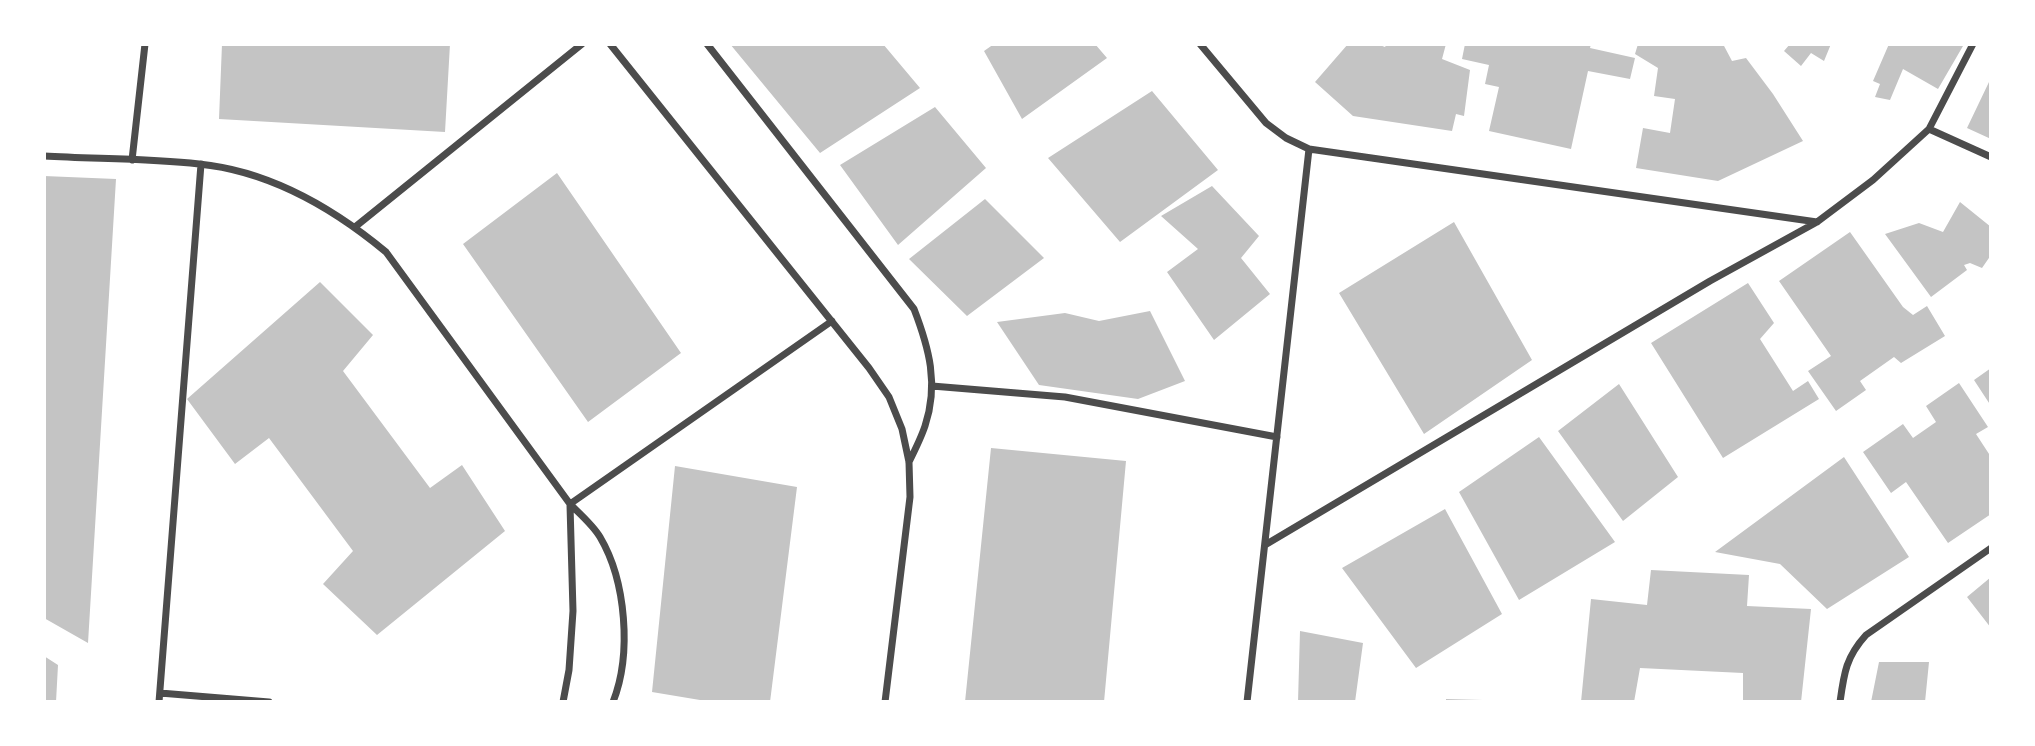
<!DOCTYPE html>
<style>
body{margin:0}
#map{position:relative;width:2035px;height:746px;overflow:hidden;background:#fff;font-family:"Source Serif 4",serif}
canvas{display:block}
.frame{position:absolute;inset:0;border:46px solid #fff;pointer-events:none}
</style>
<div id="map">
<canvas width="2035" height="746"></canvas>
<div class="frame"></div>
</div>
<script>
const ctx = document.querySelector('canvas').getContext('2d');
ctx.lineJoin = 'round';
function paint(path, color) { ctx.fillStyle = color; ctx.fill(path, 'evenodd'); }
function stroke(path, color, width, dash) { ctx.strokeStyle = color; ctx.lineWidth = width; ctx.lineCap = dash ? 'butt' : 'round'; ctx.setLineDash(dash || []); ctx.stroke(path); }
const building = new Path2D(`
 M222,44h228l-5,88 -226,-13z
 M730,44h153l37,44 -100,65z
 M994,44h101l12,14 -85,61 -38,-68z
 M1348,44h29l8,3 2,-3h59l-4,15 28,11 -6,46 -8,-2 -4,17 -99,-15 -38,-34z
 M1465,44h126l-1,4 45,10 -5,21 -42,-8 -17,78 -82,-18 10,-44 -14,-3 4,-19 -27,-6z
 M1638,44h85l9,17 14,-3 27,36 30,47 -85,40 -82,-13 7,-40 27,5 5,-34 -21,-3 4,-28 -23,-14z
 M1790,44h41l-7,17 -13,-8 -10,13 -17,-15z
 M1889,44h71l3,2 -25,43 -35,-20 -13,31 -15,-3 5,-13 -7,-3z
 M1989,82l2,1v56l-24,-11z
 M1152,91l66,79 -98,72 -72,-84z
 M935,107l51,61 -88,77 -58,-80z
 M557,173l124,180 -93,69 -125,-178z
 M44,176l72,3 -28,464 -44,-25z
 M1212,186l47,50 -18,22 29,36 -56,46 -47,-68 31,-23 -37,-33z
 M985,199l59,59 -77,58 -58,-57z
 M1960,202l31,25v28l-9,13 -12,-5 -6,2 3,5 -36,27 -46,-63 34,-11 24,9z
 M1454,222l78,138 -108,74 -85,-141z
 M1850,232l53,75 10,8 14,-9 18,30 -44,27 -7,-6 -34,24 6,9 -30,21 -28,-40 23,-15 -52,-75z
 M320,282l53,53 -30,36 87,117 32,-23 43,66 -128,104 -54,-51 30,-33 -84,-113 -34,26 -48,-65z
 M1748,283l26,40 -14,16 33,52 15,-10 11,18 -96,59 -72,-115z
 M1150,311l35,70 -47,18 -99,-14 -42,-63 68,-9 34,8z
 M1991,368v38l-17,-26z
 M1959,383l29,44 -12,7 15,23v57l-43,29 -42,-61 -15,11 -28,-41 40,-28 10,14 23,-16 -10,-16z
 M1619,384l59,93 -55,44 -65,-90z
 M1539,437l76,105 -96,58 -60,-108z
 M991,448l135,13 -22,241h-139z
 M1844,457l65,100 -82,52 -47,-45 -65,-12z
 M675,466l122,21 -27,215h-58l-60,-10z
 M1445,509l57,105 -86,54 -74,-100z
 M1651,570l98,5 -2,31 64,3 -10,93h-58v-29l-103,-5 -6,34h-53l10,-103 56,6z
 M1991,577v51l-24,-31z
 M1300,631l63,12 -8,59h-57z
 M44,656l14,9 -2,37h-12z
 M1879,662h50l-4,40h-54z
 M1446,699l37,1v2h-37z`);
const minor = new Path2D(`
 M610,44l259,324 20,29 13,32 7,33 1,35 -25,205
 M707,44l207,265c15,39 25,75 11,117 -4,12 -10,24 -16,36
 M1200,44l66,79 20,15 23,11 508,73
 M1929,129l62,28
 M44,156c51,3 104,2 155,8 70,7 134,44 187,88l184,252c10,10 23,21 30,33 26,44 32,117 13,165
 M132,160l13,-116
 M355,227l227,-183
 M932,386l133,11 212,40
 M570,504l262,-183
 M1265,545l445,-264 107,-59 56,-42 56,-51 44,-85
 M160,693l109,9
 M159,702l42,-538
 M563,702l6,-32 4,-59 -3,-106
 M1247,702l62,-553
 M1840,702c4,-29 6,-45 26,-67l125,-87`);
paint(building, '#c4c4c4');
stroke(minor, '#4c4c4c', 7);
</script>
